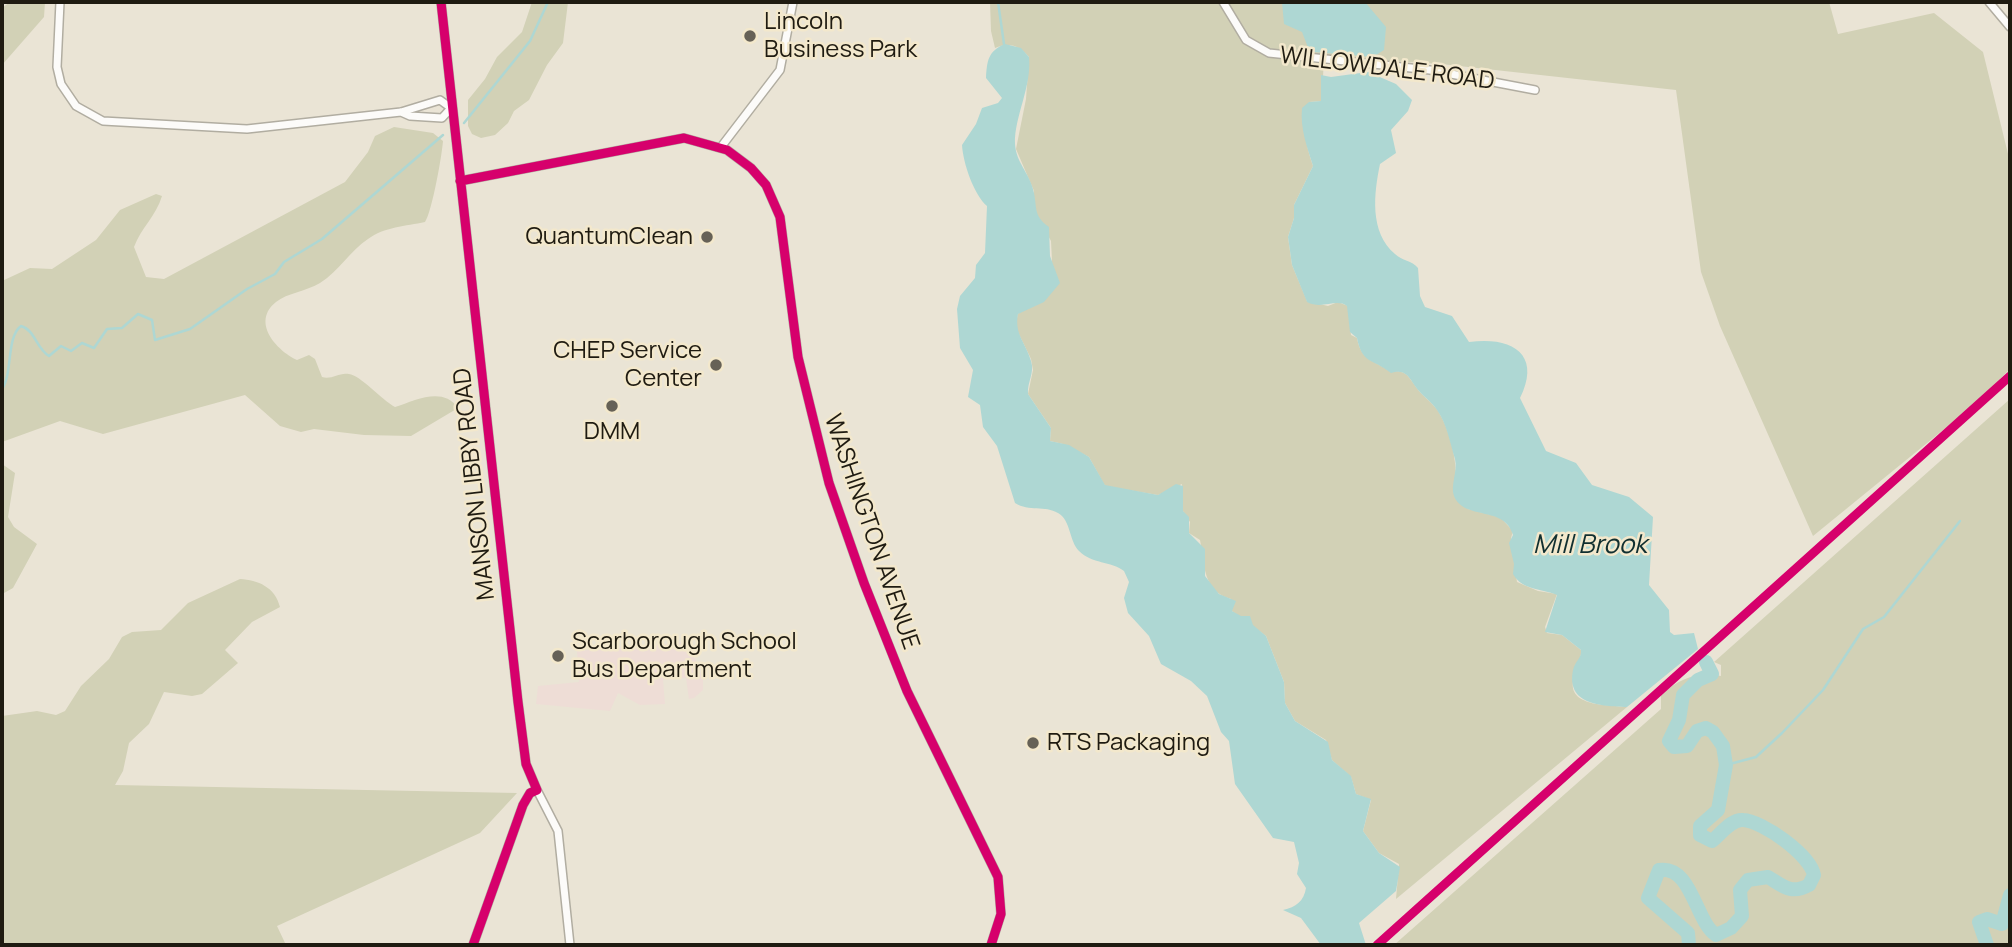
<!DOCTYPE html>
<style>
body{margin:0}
#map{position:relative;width:2012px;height:947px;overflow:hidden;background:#eae4d5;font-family:Manrope,sans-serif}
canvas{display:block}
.frame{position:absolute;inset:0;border:4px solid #1f1b11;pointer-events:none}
</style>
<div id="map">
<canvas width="2012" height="947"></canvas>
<div class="frame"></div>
</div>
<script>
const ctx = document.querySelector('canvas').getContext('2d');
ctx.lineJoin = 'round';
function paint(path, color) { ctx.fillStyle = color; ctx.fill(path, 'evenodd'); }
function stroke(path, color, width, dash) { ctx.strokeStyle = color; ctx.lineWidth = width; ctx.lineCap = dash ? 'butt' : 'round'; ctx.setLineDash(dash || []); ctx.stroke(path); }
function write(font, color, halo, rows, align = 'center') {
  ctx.font = font + ' Manrope,sans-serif'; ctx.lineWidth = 5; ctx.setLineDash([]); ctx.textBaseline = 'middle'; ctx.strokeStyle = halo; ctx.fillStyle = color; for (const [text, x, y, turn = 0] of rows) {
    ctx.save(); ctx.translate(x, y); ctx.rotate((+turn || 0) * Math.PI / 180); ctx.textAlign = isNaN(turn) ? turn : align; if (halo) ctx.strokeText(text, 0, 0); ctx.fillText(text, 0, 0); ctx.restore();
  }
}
const industrial = new Path2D(`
 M689,642l14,38v10l-9,8 -5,1 -3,-21 -23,2 2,24 -25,1 -22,-12 -8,18 -74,-7 2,-18 41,-4 -2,-31z`);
const green = new Path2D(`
 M10,2h35l-1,15 -42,48v-57z
 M532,2h36l-5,41 -16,22 -18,35 -15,11 -6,12 -13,12 -14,3 -9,-4 -4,-8v-26l17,-21 12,-22 25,-25z
 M990,2h839l9,32 96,-21 49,39 27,110v207l-40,39 -157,128 -93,-210 -19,-54 -25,-182 -235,-26 -117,-7 -2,40 -1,4 -12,1c-5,30 -5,36 4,64l-19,39v13l-6,19 4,28 15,36 21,5 10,-4 10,4 3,29 6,3c4,23 17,22 34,34 14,-3 17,4 25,15 6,9 16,15 22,24 12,18 23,60 15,80l15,18 32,8 13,14 -2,7 6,44 21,9 19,3 -12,33 2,6 15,2 19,15c1,11 -7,20 -8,32 -4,25 38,23 54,25l-231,192 3,-35 -20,-11 -16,-22 8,-31 -15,-6 -5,-17 -19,-17 -6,-20 -31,-19 -10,-18 -1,-21 -18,-46 -34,-25 -1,-12c-29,-8 -26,-35 -31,-59l-11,-7 1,-11 -7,-11 -1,-27 -24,11 -53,-9 -16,-29 -26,-13 -13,-3 1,-13 -23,-34 5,-24 -2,-11 -16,-33 3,-12 34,-53 -1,-20 -17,-31v-19l-18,-42 10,-50 3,-42c-10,-12 -20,-15 -34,-9l-4,-17z
 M394,127l39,6 10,8c-1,14 -11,71 -18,81 -19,4 -41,5 -57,17 -18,12 -29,32 -48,44 -13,8 -33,10 -44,19 -25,20 0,48 21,58l12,-5 6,4 7,18c10,3 17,-5 27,-3 11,1 33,26 46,33 21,-7 48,-21 63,1l-47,28 -47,-1 -50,-6 -13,3 -21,-6 -35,-31 -142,39 -43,-13 -58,21v-161l28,-13 22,1 44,-29 24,-30 36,-16 6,2c-6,20 -21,32 -28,51l12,30 18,2 181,-97 23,-30 7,-16z
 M2010,399v546h-616l267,-236v-14c19,-17 36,-23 60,-19v-11l-7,-3z
 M2,464l13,9 -7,44 6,10 23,17 -24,44 -9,5z
 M240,579c18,1 35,8 40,28l-28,15 -27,28 13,13 -36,31 -10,2 -28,-4 -15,32 -20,19 -6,28 -8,14 402,8 -37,40 -203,93 9,19h-284v-229l35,-5 19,4 9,-4 16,-25 28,-27 13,-22 10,-5 29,-2 27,-27z`);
const water = new Path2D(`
 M1282,2h83l21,25 -2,23 -11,7 -59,-5 -5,-2 -7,-18 -18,-8z
 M1005,44l16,4 8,9c3,30 -15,60 -14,87 1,18 14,29 18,45 5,18 -1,26 16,38l1,29 10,27 -16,19 -26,12c-4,20 8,29 13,47 4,12 -4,21 -3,33l23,34 -1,13 19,4 20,12 16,28 53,10 18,-11 7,2v25l6,6v16l16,16v27l14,18 17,7 -4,10 9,5h9l3,9 13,11 18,46 1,21 10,18 33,21 4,18 19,16 5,18 15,5 -8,32 16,22 21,14 -4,24 -37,32 7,22h-45l-20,-27 -18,-8c13,-3 21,-9 23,-22l-9,-14 2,-11 -5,-21 -21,-4 -38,-54 -6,-43 -8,-9 -14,-36 -16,-15 -30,-17 -12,-28 -21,-23 -4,-15 5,-16 -5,-11c-13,-10 -32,-7 -45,-20 -10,-10 -8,-31 -21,-38 -13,-8 -29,-1 -43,-10l-18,-57 -14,-19 -3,-22 -12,-8 5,-27 -13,-22 -3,-39 3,-13 15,-18 1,-13 9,-12 2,-47c-13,-11 -24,-43 -25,-61l14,-21 6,-16 16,-5 4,-5 -16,-20c1,-17 2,-27 19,-34z
 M1368,72l28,12 16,16 -4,11 -17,19 5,23 -16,11c-6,29 -11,68 15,90 7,7 17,6 23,14l2,28 5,11 27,9 17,26c43,-6 73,12 51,56l26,53 30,12 16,22 37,12 24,20 -4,68 20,25 1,22 4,3 20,-2 4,16 -71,58c-26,-1 -61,-2 -54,-37 2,-9 9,-12 8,-20l-19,-15 -17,-3 12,-37c-16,-7 -34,-4 -44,-21l1,-10 -5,-21 4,-8c-8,-30 -49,-14 -59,-39 -4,-10 4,-25 1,-37 -5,-16 -8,-35 -18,-49 -6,-9 -16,-15 -22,-24 -7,-11 -11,-17 -24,-13 -19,-15 -29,-9 -34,-35l-7,-6 -3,-26c-11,-8 -25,4 -40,-4l-15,-37 -4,-28 6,-19v-13l19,-39c-6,-20 -13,-37 -11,-58l7,-6 12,-1v-26l10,2z`);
const stream = new Path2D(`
 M998,2l6,42
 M464,123l66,-82 18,-39
 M2,389c11,-16 4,-52 19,-63 14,4 15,22 28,30l12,-10 10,5 11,-8 12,5 13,-19 15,-1 16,-14 14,6 3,20 35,-11 57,-40 28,-15 9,-12 38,-23 121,-104
 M1726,765l30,-8 26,-24 41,-43 40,-61 21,-12 76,-96`);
const river = new Path2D(`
 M1689,945l-1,-12 -40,-35 11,-28c33,-5 36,51 57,65l15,-7 11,-12 -2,-26 8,-10 20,-3c15,9 23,18 41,8l5,-10c-4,-20 -51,-54 -71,-55 -12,-1 -22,14 -31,21l-12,-6v-9l18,-16 8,-45 -3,-19 -10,-14 -7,-4 -9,3 -10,15 -13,1 -5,-6 10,-21 4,-25 15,-15 14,-6 -6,-12
 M1987,945l-8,-23 8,-3 15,5 8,-29`);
const street = new Path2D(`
 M60,2l-3,65 4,17 15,22 27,15 144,8 154,-17 39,-12 11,8 -9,10 -32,-2 -9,-4
 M441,2l77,700 8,62 11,26 -7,3 -7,12 -50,140
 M1223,2l23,38 23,13 161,17 105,20
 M1989,2l21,25
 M721,147l59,-77 13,-68
 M460,181l224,-43 43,12 24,18 15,17 14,32 18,140 31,126 35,100 43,108 91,186 3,37 -10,31
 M537,790l21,41 12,114`);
const cycleway = new Path2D(`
 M441,2l77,700 8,62 11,26 -7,3 -7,12 -50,140
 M460,181l224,-43 43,12 24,18 15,17 14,32 18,140 31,126 35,100 43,108 91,186 3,37 -10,31
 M1377,945l633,-569`);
const markers = [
 [750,36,7,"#666156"],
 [707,237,7,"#666156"],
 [716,365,7,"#666156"],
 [612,406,7,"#666156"],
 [558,656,7,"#666156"],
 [1033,743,7,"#666156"]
];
const poiNames = [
 ["Lincoln",764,22],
 ["Business Park",764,50],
 ["QuantumClean",693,237,"right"],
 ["CHEP Service",702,351,"right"],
 ["Center",702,379,"right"],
 ["DMM",612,432,"center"],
 ["Scarborough School",572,642],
 ["Bus Department",572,670],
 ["RTS Packaging",1047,743]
];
const streetNames = [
 ["WILLOWDALE ROAD",1387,69,7],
 ["MANSON LIBBY ROAD",475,484,-96],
 ["WASHINGTON AVENUE",871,532,71]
];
const waterNames = [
 ["Mill Brook",1590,546]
];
paint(industrial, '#eeddd6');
paint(green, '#d2d1b6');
paint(water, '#aed7d3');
stroke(stream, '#aed7d3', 2.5);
stroke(river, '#aed7d3', 14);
stroke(street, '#b1ada1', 10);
stroke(street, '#fcfbf9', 7);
stroke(cycleway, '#d6006c', 9);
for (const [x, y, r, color] of markers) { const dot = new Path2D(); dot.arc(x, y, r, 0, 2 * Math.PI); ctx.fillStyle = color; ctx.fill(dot); stroke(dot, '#f3e8cc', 2.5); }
write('24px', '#1f1b11', '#f3e8cc', poiNames, 'left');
write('24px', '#1f1b11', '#f3e8cc', streetNames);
write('italic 26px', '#102f30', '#f3e8cc', waterNames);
</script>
